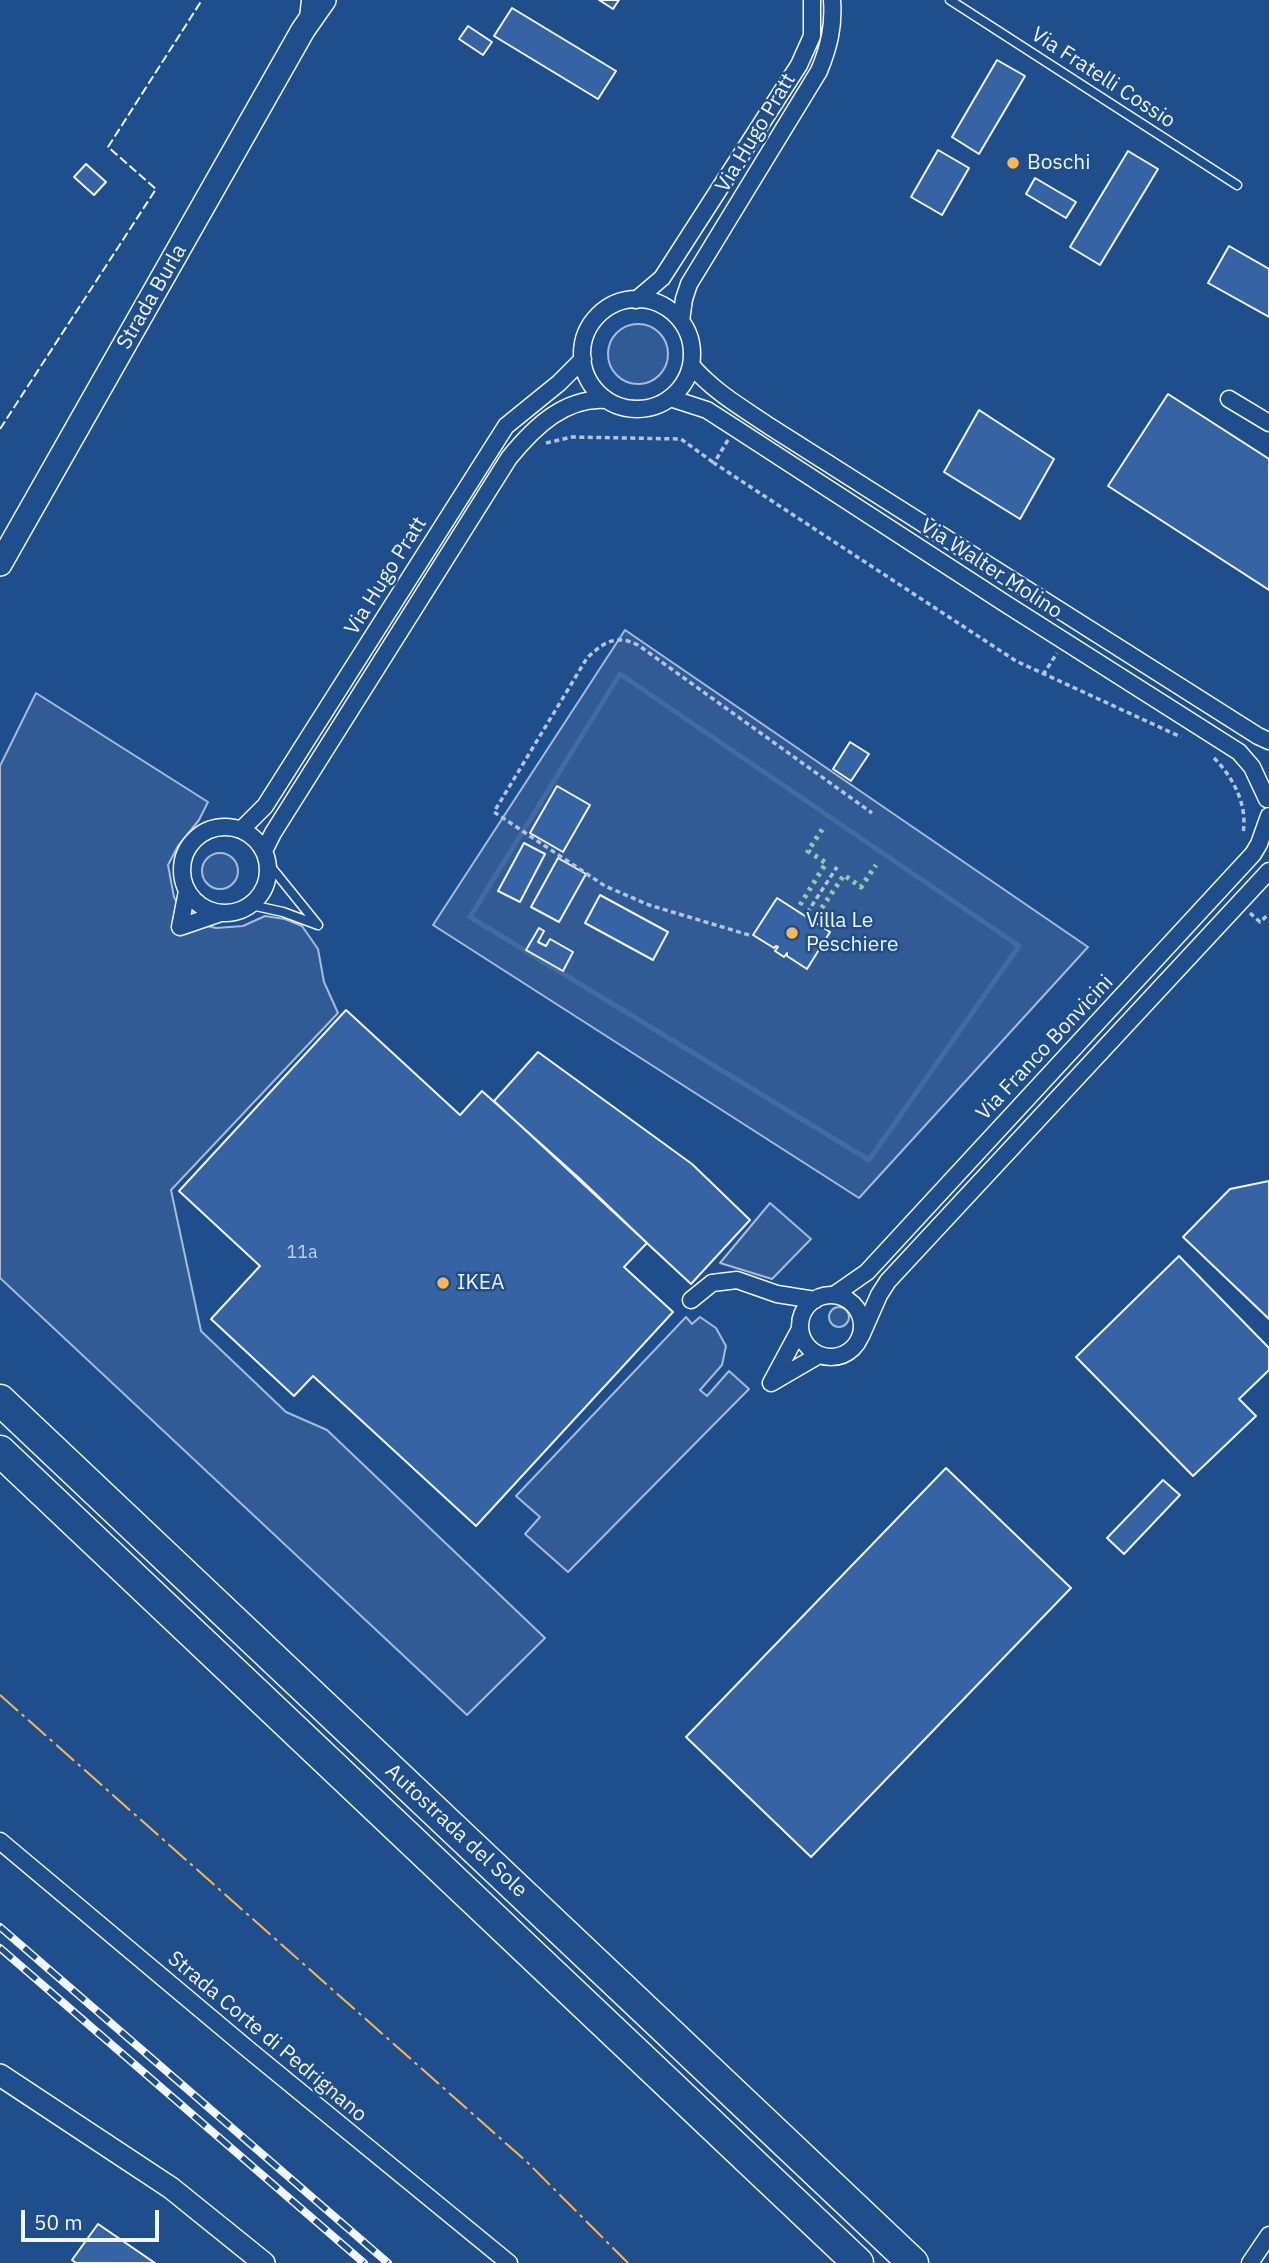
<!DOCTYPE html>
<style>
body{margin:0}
#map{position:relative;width:1269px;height:2263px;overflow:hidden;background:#1f4e8c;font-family:"IBM Plex Sans",sans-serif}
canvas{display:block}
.scale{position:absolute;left:21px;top:2210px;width:138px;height:32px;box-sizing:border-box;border:4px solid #f2f6ff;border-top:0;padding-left:9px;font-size:21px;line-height:24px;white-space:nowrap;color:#f2f6ff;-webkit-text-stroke:5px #1f4e8c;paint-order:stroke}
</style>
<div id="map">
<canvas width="1269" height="2263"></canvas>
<div class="scale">50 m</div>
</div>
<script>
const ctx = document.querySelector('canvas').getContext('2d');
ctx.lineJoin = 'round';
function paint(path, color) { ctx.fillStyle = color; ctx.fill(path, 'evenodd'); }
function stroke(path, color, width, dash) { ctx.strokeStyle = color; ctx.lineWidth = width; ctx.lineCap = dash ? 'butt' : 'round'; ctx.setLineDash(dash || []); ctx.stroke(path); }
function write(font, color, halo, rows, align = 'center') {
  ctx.font = font + ' "IBM Plex Sans",sans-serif'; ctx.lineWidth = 5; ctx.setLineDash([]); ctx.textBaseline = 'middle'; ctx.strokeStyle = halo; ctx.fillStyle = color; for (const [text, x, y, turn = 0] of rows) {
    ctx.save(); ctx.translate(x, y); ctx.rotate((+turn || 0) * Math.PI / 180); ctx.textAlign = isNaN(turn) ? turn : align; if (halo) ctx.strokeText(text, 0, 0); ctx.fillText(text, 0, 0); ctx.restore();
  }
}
const built = new Path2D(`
 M608 354a30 30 0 1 1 60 0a30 30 0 1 1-60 0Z
 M625,630l463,317 -229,251 -426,-273z
 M36,693l172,109 -9,18 -21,26 -10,19 6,32 9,16 12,10 21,5 27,-2 22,-10 20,3 17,7 16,23 6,33 14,31 -167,177 30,141 85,81 41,18 218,208 -78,77 -467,-437v-512z
 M202 871a18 18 0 1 1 36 0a18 18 0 1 1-36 0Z
 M770,1203l41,36 -39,40 -52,-16z
 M829 1317a10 10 0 1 1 20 0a10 10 0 1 1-20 0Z
 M686,1317l6,7 8,-7 16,11 10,18 -4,19 -22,25 7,6 22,-25 20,18 -181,183 -43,-38 15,-17 -24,-21z`);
const stream = new Path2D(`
 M620,674l399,272 -150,214 -399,-243z`);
const building = new Path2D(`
 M599,0h20l-6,9z
 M512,8l104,63 -18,28 -104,-63z
 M468,26l24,16 -9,13 -24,-16z
 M997,60l28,16 -46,78 -27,-17z
 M938,150l31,18 -27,47 -31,-18z
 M1128,151l30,18 -58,96 -30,-18z
 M86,164l20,18 -12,13 -20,-18z
 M1035,178l41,24 -10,16 -40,-24z
 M1229,246l40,23v48l-61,-34z
 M1168,394l101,65v131l-161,-104z
 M979,410l75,49 -34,60 -76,-47z
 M850,742l19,12 -18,27 -18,-12z
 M557,786l33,19 -27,47 -33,-19z
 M524,843l21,11 -25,48 -22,-11z
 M558,858l28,16 -27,48 -28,-15z
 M600,895l68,37 -15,28 -68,-37z
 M777,898l53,34 -23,37 -20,-13v-3l-3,4 -9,-6 3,-4 -2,-1 -2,2 -21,-13z
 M539,928l5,3 -6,11 8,4 4,-7 23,13 -10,19 -37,-21z
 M346,1010l114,105 22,-24 97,87 68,65 -23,24 49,45 -197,214 -163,-150 -19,20 -83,-77 49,-53 -81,-75z
 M538,1052l154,112 58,56 -59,64 -197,-183z
 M1269,1181v138l-86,-82 47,-48z
 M1179,1256l90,92v22l-30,29 17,17 -63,60 -117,-119z
 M946,1468l125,120 -260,269 -125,-120z
 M1163,1480l17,15 -56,59 -17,-16z
 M98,2224l57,39h-79l-4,-3z`);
const path = new Path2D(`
 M728,440l-14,23 302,198 165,76
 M546,443l26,-6 109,2 33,24
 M1043,675l14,-22
 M1214,758c19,19 34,47 29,75
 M807,913l30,-46
 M1250,913l10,9 9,-8
 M749,935l-100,-30 -44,-19 -111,-74 93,-154c17,-16 29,-24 51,-13l234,168`);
const service = new Path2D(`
 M950,0l287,185
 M304,18l2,-18
 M251,905l32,7 35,13 -51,-63`);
const minor = new Path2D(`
 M582 354a55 55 0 1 1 110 0a55 55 0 1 1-110 0Z
 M636,300l26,-22 137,-213 13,-29v-36
 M681,321l3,-22 5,-15 130,-213c10,-24 15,-45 13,-71
 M691,365c22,26 50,42 78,61l489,310 11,5
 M670,398l37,12 28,18 271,176 233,148 13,15 15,32
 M1229,399l40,24
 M182 870a43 43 0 1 1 86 0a43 43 0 1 1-86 0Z
 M241,830l24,-24 241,-380 53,-43 24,-24
 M264,851l9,-18 236,-375c25,-31 57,-62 98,-58
 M187,891l-7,36 41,-14
 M834,1295l33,-23 386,-418 6,-10 10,-28
 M800 1326a31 31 0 1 1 62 0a31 31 0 1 1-62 0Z
 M691,1300l21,-17 25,-3 40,14 38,6
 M800,1329l-29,54 48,-28
 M861,1336l18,-41 9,-14 381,-410
 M0,1841l249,209 260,213
 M1250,2263l19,-28`);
const tertiary = new Path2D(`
 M0,2075l171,113 93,75`);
const secondary = new Path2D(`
 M0,564l303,-534 21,-30`);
const motorway = new Path2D(`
 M0,1400l913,863
 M0,1451l858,812`);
const rail = new Path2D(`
 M0,1927l388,336
 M0,1948l364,315`);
const hedge = new Path2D(`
 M800,905l26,-42 -18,-12 17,-26
 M817,915l27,-40 17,12 15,-22`);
const fence = new Path2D(`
 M0,429l156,-240 -48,-42 94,-147`);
const power = new Path2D(`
 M0,1695l527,467 101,101`);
const markers = [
 [1013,163,7,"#ffb74d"],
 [792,933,7,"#ffb74d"],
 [443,1283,7,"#ffb74d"]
];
const numberNames = [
 ["11a",302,1253]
];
const streetNames = [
 ["Via Fratelli Cossio",1103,78,33],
 ["Via Hugo Pratt",756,133,-59],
 ["Strada Burla",152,297,-60],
 ["Via Walter Molino",991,569,33],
 ["Via Hugo Pratt",386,576,-58],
 ["Via Franco Bonvicini",1045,1048,-47],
 ["Autostrada del Sole",456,1831,43],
 ["Strada Corte di Pedrignano",267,2037,40]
];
const poiNames = [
 ["Boschi",1027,163],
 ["Villa Le",806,921],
 ["Peschiere",806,945],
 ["IKEA",457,1283]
];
paint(built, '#305b95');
stroke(built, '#a8bbd7', 2);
stroke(stream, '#446ba0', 5);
paint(building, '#3563a3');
stroke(building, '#f2f6ff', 2);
stroke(service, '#f2f6ff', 11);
stroke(minor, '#f2f6ff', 19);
stroke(tertiary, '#f2f6ff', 24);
stroke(secondary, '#f2f6ff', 26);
stroke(motorway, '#f2f6ff', 33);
stroke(path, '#b3c4dc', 3.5, [5, 3.5]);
stroke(service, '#1f4e8c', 8);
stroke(minor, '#1f4e8c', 16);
stroke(tertiary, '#1f4e8c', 21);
stroke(secondary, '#1f4e8c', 23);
stroke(motorway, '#1f4e8c', 30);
stroke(rail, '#f2f6ff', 8);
stroke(rail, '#1f4e8c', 5, [16]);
stroke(hedge, '#97c8a6', 5, [3.5, 5]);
stroke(fence, '#f2f6ff', 2, [9, 3.5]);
stroke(power, '#ffb74d', 2, [24, 5, 3.5, 5]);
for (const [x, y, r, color] of markers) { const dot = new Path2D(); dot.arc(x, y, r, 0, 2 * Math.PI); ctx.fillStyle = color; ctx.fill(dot); stroke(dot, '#1f4e8c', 2.5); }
write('18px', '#c3d1e8', null, numberNames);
write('21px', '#f2f6ff', '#1f4e8c', streetNames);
write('21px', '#f2f6ff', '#1f4e8c', poiNames, 'left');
</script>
